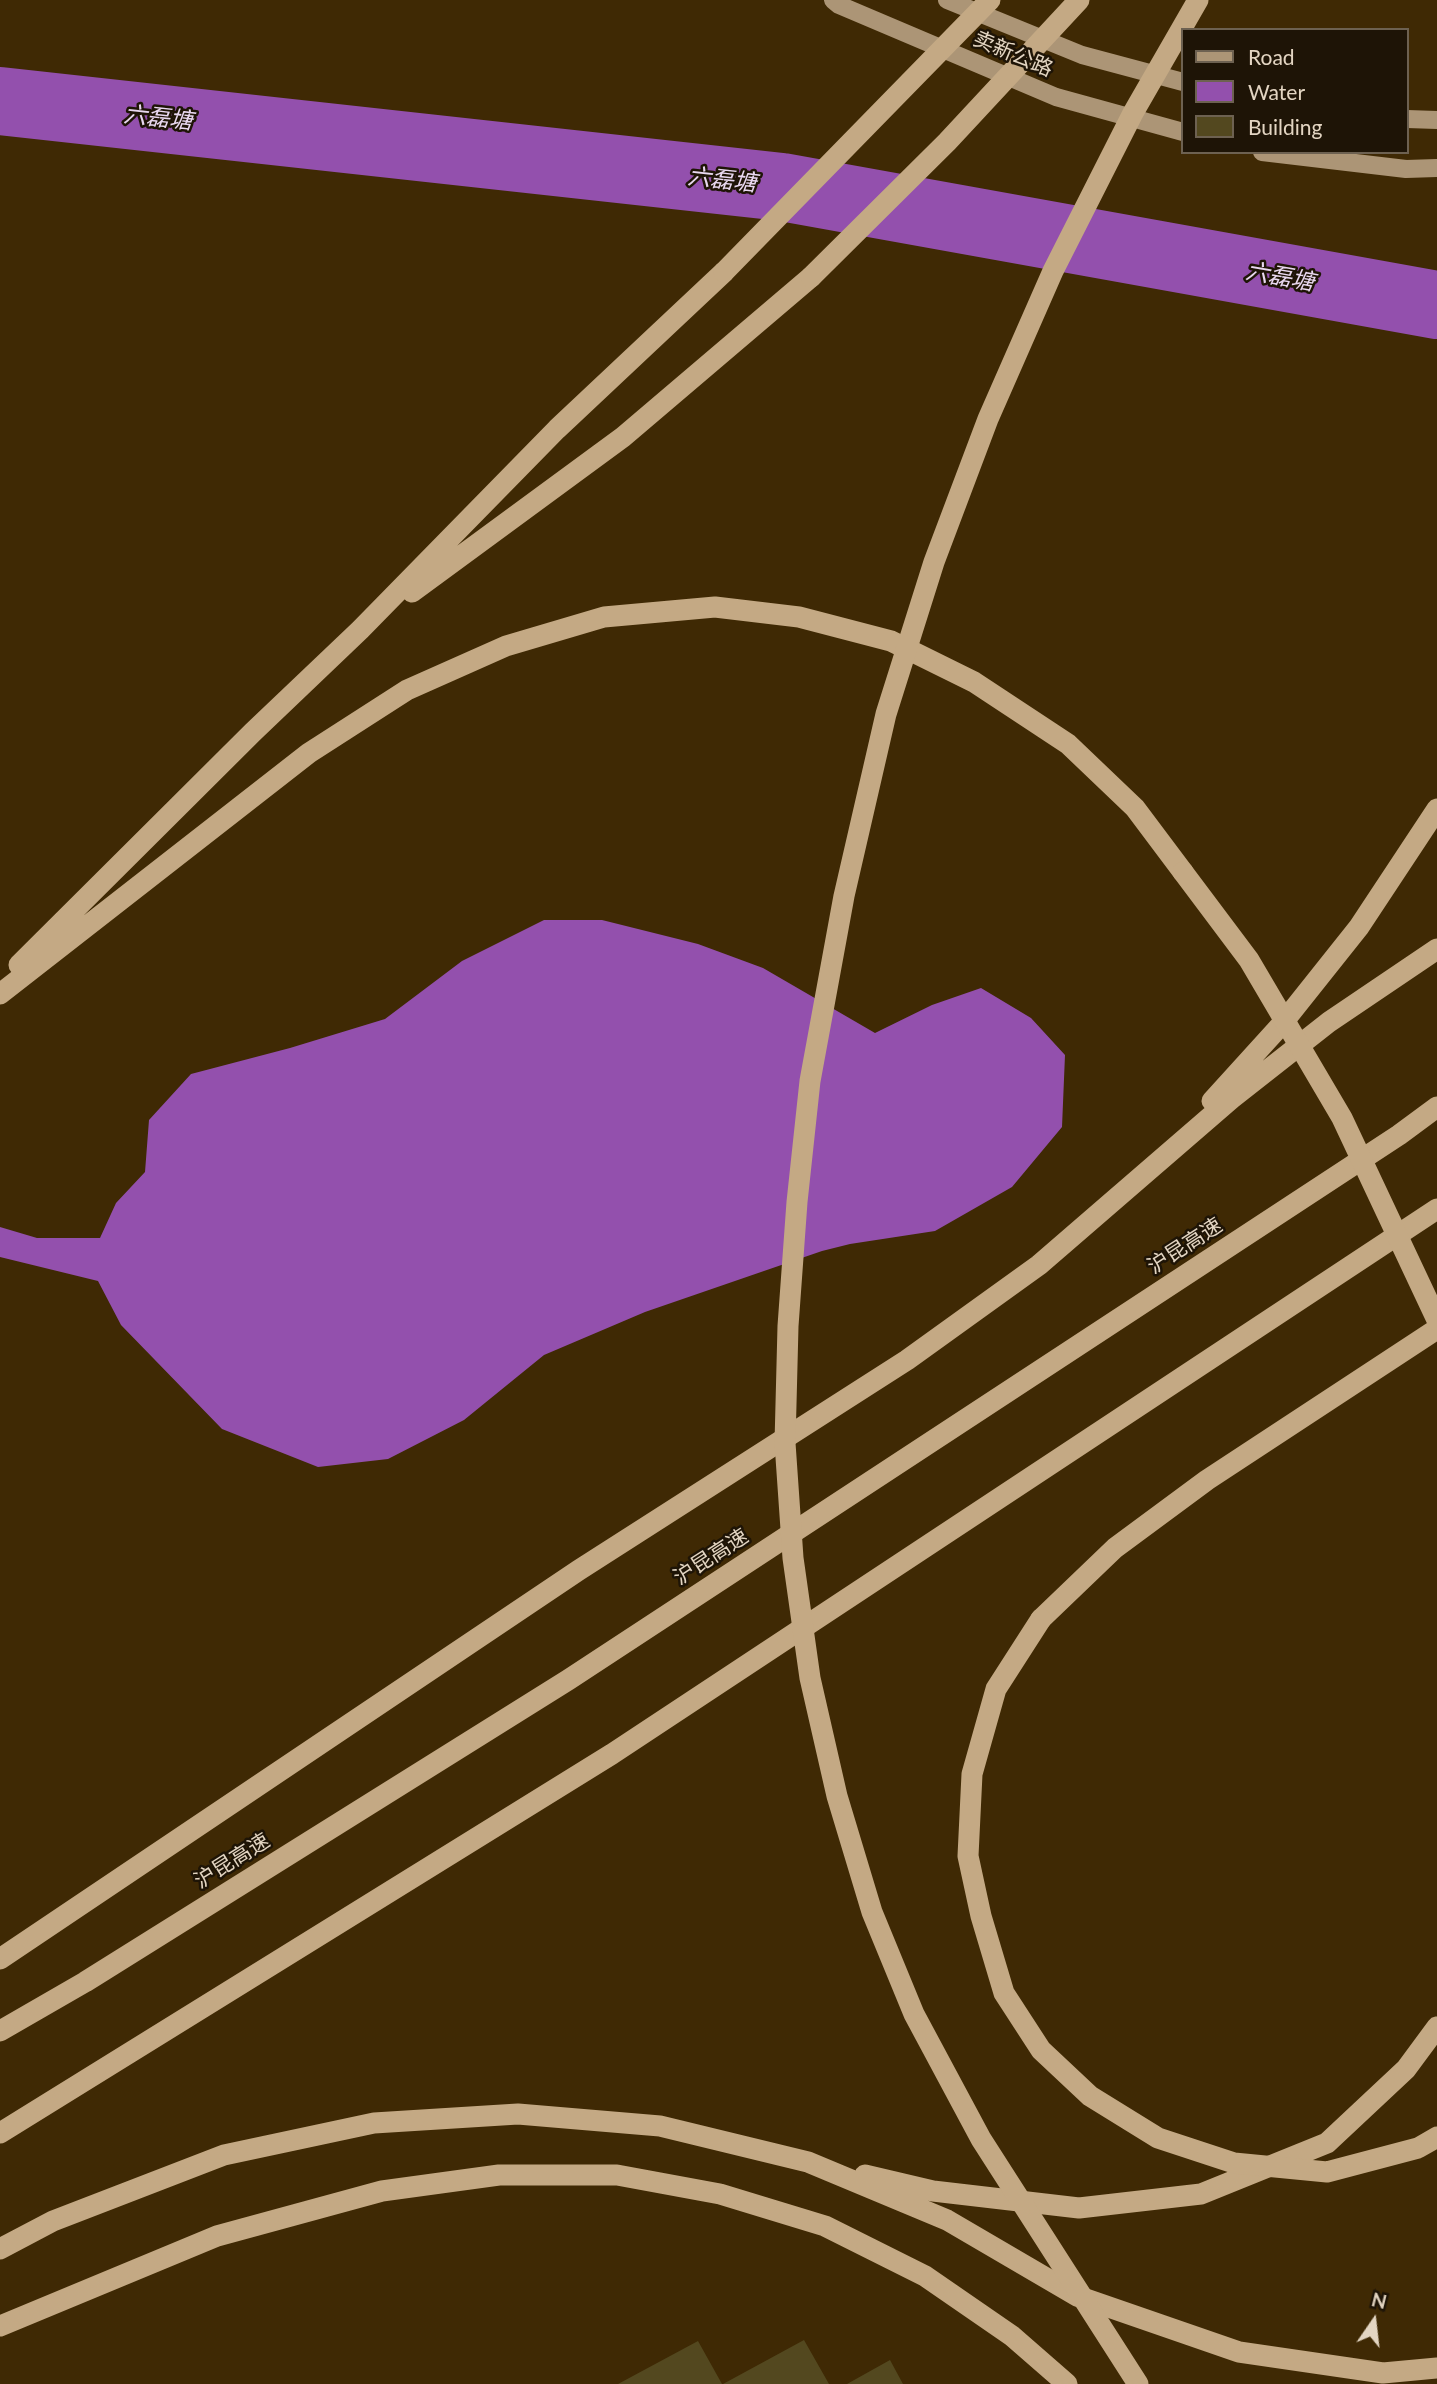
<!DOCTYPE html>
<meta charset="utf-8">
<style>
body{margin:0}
#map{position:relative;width:1437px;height:2384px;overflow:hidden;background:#3f2904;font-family:Lato,sans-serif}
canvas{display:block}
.legend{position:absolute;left:1181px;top:28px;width:228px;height:126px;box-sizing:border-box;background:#1e1406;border:2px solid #6d6151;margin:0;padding:9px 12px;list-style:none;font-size:21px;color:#e3d5c2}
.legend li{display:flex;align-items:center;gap:14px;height:35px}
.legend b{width:35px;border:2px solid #6d6151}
.north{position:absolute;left:1339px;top:2286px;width:70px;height:70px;-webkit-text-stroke:5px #1e1406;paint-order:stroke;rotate:14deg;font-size:19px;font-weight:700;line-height:28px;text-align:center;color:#e3d5c2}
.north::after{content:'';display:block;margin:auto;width:24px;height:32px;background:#e3d5c2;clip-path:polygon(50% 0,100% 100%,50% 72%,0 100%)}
</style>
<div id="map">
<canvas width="1437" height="2384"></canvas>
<ul class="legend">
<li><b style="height:9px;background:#ac9576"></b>Road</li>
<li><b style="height:19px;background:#9350ad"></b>Water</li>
<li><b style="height:19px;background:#53481f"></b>Building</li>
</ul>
<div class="north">N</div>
</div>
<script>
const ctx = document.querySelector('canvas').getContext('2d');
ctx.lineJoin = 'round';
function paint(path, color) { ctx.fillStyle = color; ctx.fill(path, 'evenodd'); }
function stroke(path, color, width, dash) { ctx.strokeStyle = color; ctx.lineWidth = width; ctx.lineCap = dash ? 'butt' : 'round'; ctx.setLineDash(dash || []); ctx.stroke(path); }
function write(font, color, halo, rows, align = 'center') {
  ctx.font = font + ' Lato,"Noto Sans SC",sans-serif'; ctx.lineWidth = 5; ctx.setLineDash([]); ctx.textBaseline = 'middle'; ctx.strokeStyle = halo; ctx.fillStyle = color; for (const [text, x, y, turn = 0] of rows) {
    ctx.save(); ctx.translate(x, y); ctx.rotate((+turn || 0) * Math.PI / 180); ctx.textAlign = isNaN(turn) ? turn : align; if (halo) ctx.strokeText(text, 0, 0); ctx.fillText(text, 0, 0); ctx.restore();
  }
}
const water = new Path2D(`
 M544,920h58l96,24 65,24 112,65 57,-28 49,-17 50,30 34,37 -3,72 -50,60 -77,44 -85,13 -28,7 -177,61 -101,43 -80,65 -76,39 -70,8 -96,-38 -101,-104 -23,-44 -98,-24v-30l37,11h63l16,-35 29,-31 4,-52 42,-46 99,-26 95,-29 77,-58z`);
const river = new Path2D(`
 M0,101l782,86 655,118`);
const building = new Path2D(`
 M804,2340l25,44h-106z
 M698,2341l24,43h-104z
 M890,2360l13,24h-56z`);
const major = new Path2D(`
 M833,0l6,5 217,92 127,35
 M947,0l135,55 101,27
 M1407,119l30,1
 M1262,152l144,17 31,-1`);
const highway = new Path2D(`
 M412,592l211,-155 188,-160
 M19,965l234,-233 107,-102 197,-201 167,-157
 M0,994l309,-241 98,-63 99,-44 98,-29 111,-10 84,10 92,24 83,41 94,62 67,64 48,64
 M1212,1101l69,-76 78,-98 78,-118
 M1041,1619l74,-71 92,-68 230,-151
 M0,1959l579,-389 328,-210 132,-95 192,-166 98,-77 108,-73
 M0,2031l85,-49 483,-302 831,-545 38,-28
 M0,2133l612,-379 825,-545
 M865,2175l68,16 146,17 122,-14 126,-51 79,-74 31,-42
 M0,2249l53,-28 171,-66 150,-32 144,-9 142,12 148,36 139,58 130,76 162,56 144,21 54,-5
 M0,2326l217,-90 165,-45 117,-16h118l103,19 105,32 100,50 87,60 55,48`);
const highwayBridge = new Path2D(`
 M724,272l266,-272
 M811,277l136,-135 132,-142
 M1183,872l66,88 93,158 95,202
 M1041,1619l-45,70 -24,85 -4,82 13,60 23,77 37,57 49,46 68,42 76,25 93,9 91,-24 19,-11
 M1138,2384l-157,-245 -67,-125 -42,-102 -35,-116 -27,-118 -17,-120 -8,-115 3,-117 9,-124 13,-121 34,-185 42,-182 48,-152 54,-143 65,-148 80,-158 65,-113`);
const streetNames = [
 ["卖新公路",1013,54,23],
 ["沪昆高速",1185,1246,-33],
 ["沪昆高速",711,1557,-33],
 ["沪昆高速",232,1861,-32]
];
const waterNames = [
 ["六磊塘",158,118,6],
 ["六磊塘",722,180,6],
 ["六磊塘",1280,277,10]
];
paint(water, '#9350ad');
stroke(river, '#9350ad', 68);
paint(building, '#53481f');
stroke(major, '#ac9576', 18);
stroke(highway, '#c4a984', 21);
stroke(highwayBridge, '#c4a984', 21);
write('21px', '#e3d5c2', '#1e1406', streetNames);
write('italic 23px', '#e9d8f0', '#1e1406', waterNames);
</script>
